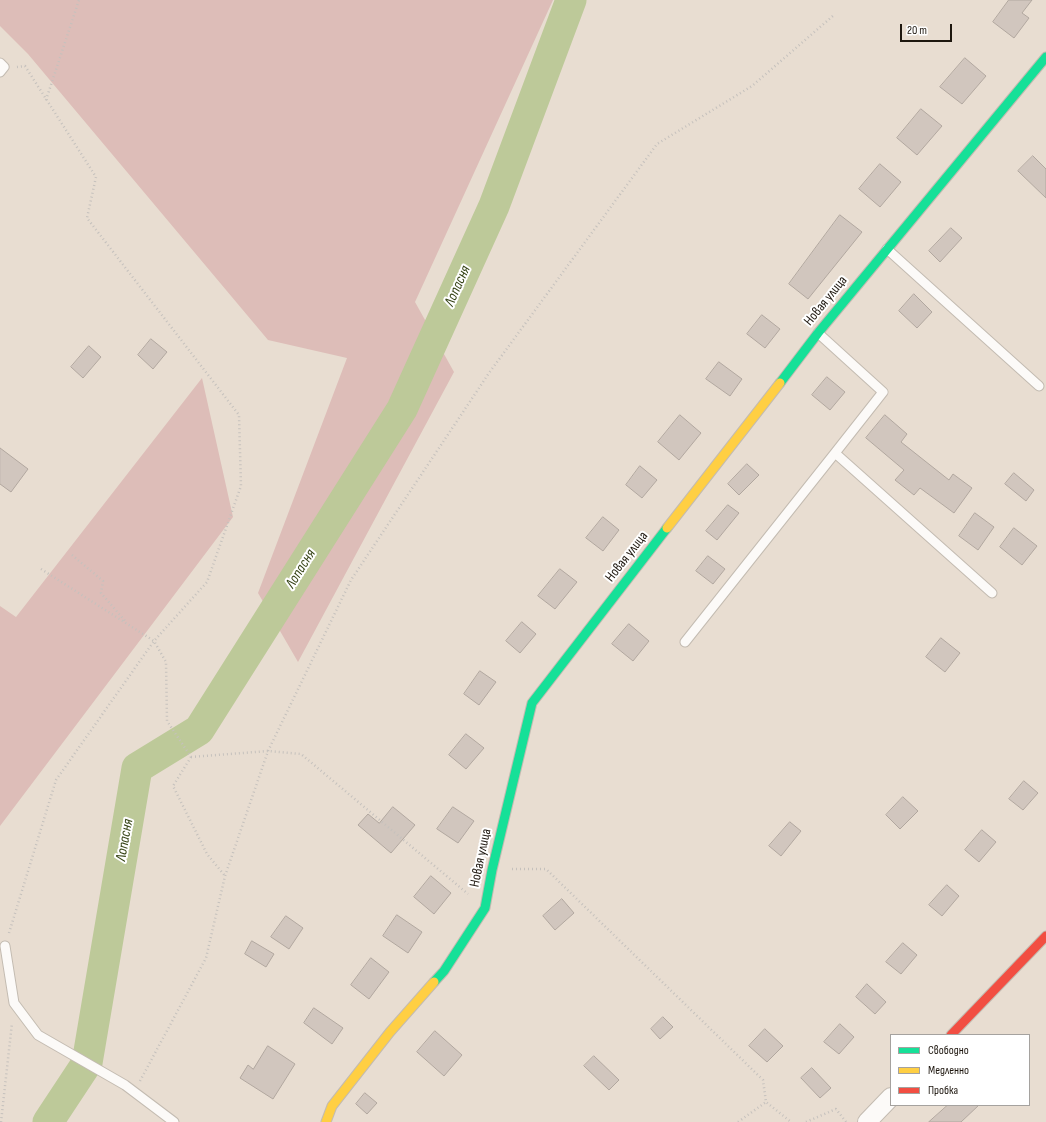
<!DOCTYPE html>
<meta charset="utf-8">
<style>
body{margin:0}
#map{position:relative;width:1046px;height:1122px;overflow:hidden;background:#e8ddd1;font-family:"Sofia Sans Condensed",sans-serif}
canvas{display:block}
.legend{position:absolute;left:890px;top:1034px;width:140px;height:72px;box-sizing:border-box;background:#fff;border:1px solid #a5a29f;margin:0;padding:5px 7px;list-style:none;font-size:12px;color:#1e170f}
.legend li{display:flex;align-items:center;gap:8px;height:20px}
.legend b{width:20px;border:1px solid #a5a29f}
.scale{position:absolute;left:900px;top:24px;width:52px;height:18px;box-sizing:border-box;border:2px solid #1e170f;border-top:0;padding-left:5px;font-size:12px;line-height:14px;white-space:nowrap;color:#1e170f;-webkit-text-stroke:3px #fff;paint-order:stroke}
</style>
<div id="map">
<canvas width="1046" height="1122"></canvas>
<ul class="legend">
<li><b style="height:5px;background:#16e098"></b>Свободно</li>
<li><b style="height:5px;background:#ffcf43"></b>Медленно</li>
<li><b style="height:5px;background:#f24e42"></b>Пробка</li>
</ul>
<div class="scale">20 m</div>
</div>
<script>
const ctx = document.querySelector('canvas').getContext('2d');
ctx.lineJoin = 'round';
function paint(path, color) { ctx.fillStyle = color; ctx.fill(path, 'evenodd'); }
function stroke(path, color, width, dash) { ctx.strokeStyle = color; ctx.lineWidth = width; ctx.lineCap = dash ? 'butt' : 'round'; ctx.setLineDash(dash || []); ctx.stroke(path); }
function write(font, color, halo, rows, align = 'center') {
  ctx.font = font + ' "Sofia Sans Condensed",sans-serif'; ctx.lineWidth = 4; ctx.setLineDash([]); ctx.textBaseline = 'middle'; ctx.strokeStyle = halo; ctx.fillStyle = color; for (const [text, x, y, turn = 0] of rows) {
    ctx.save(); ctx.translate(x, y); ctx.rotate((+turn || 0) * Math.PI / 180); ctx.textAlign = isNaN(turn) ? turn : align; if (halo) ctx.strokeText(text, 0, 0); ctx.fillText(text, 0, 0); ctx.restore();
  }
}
const green = new Path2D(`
 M0,0h553l-138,302 39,70 -156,290 -40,-69 89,-235 -79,-18 -240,-286 -28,-28z
 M202,378l31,139 -233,309v-220l16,11z`);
const river = new Path2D(`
 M48,1122l39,-59 50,-295 62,-38 203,-321 92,-203 77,-206`);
const building = new Path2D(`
 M1009,0h23l-10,13 7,5 -15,20 -21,-16z
 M965,58l21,18 -24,28 -22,-17z
 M921,109l21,17 -25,29 -20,-17z
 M1033,156l13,13v29l-28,-27z
 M880,164l21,18 -21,25 -21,-18z
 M840,215l22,17 -54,67 -19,-15z
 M951,228l11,10 -22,24 -11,-11z
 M914,294l18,18 -15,16 -18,-17z
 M762,315l18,14 -15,19 -18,-14z
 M151,339l16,13 -14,17 -15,-14z
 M89,346l12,11 -18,21 -12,-11z
 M719,362l23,17 -12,17 -24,-17z
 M827,377l18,15 -15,18 -18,-15z
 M680,415l21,18 -22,27 -21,-18z
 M885,415l22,19 -6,8 48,38 4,-6 19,14 -18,25 -34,-25 -6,7 -19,-15 9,-10 -38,-32z
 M0,448l28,21 -17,23 -11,-8z
 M747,464l12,11 -20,20 -11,-11z
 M640,466l17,14 -15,18 -16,-13z
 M1014,473l20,17 -8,11 -21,-17z
 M728,505l11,8 -22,27 -11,-9z
 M975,513l19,14 -16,23 -19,-14z
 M603,517l16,13 -16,21 -17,-13z
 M1014,528l23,18 -15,19 -22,-18z
 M708,556l17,13 -12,15 -17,-13z
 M560,569l17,13 -22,27 -17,-13z
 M522,622l14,12 -16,19 -14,-12z
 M629,624l20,17 -16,20 -21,-17z
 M941,638l19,15 -15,19 -19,-15z
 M480,671l16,11 -17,23 -15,-11z
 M466,734l18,14 -18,21 -17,-14z
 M1024,781l14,12 -15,17 -14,-11z
 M903,797l15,14 -18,18 -14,-14z
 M393,807l22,18 -24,28 -33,-28 10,-11 11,9z
 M453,807l21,14 -16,22 -21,-14z
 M790,822l11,9 -20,25 -12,-10z
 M982,830l14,12 -17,20 -14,-12z
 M431,876l20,17 -17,21 -20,-17z
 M947,885l12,11 -17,20 -13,-11z
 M562,899l12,14 -19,17 -12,-14z
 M397,915l25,17 -14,21 -25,-17z
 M286,916l17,12 -14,21 -18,-12z
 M252,941l22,13 -8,13 -21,-13z
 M903,943l14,12 -16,19 -15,-12z
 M371,958l18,14 -20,27 -18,-14z
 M867,984l19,18 -11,12 -19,-17z
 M314,1008l29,20 -11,16 -28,-21z
 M663,1017l10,10 -13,12 -9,-10z
 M840,1024l14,13 -15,17 -15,-12z
 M765,1029l18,17 -16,16 -18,-16z
 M435,1031l27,24 -18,21 -27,-24z
 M268,1046l27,18 -22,35 -33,-21 8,-13 5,4z
 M594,1056l25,24 -10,10 -25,-24z
 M812,1068l19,20 -11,10 -19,-20z
 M365,1093l12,10 -10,11 -11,-10z
 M948,1105h31l-18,17h-32z`);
const path = new Path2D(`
 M46,100l33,-100
 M72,555l31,26 -2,12 25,29
 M41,569l113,72 12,21 1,59 24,36
 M191,757l77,-6 33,3 167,140
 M191,757l-18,29 34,68 18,22
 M512,869h34l217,211 3,22 25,20
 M9,933l47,-153 98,-139 53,-59 34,-96 -2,-71 -152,-197 9,-41 -71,-111 -8,1
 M140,1081l66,-123 19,-82 43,-125 83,-171 138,-207 168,-229 95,-58 82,-71
 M1,1122l11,-99
 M738,1122l28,-20
 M806,1122l30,-13 10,13`);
const lane = new Path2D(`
 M0,63l4,4 -4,5
 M887,249l152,137
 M818,333l65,59 -48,61 157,140
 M685,642l150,-189
 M5,946l9,57 24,32 87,50 49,37`);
const street = new Path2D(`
 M867,1122l24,-25`);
const fast = new Path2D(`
 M780,383l38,-50 228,-276
 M434,982l10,-11 41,-63 7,-38 40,-167 135,-175`);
const slow = new Path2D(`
 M667,528l113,-145
 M326,1122l6,-16 58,-74 44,-50`);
const jam = new Path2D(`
 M951,1035l95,-99`);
const streetNames = [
 ["Новая улица",826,301,-51],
 ["Новая улица",627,557,-52],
 ["Новая улица",481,858,-78]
];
const waterNames = [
 ["Лопасня",458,286,-66],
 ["Лопасня",301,569,-58],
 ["Лопасня",125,840,-80]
];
paint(green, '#ddbdb8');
stroke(river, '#bdc999', 31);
paint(building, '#d1c6be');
stroke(building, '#b1a79f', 1);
stroke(lane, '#c3bbb1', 11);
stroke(street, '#c3bbb1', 20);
stroke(fast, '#c3bbb1', 11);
stroke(slow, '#c3bbb1', 11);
stroke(jam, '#c3bbb1', 11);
stroke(path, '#c5c1bd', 2.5, [1, 3]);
stroke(lane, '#fcfaf8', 9);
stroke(street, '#fcfaf8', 18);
stroke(fast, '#16e098', 9);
stroke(slow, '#ffcf43', 9);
stroke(jam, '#f24e42', 9);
write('14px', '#1e170f', '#fff', streetNames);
write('italic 15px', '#354315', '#fff', waterNames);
</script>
